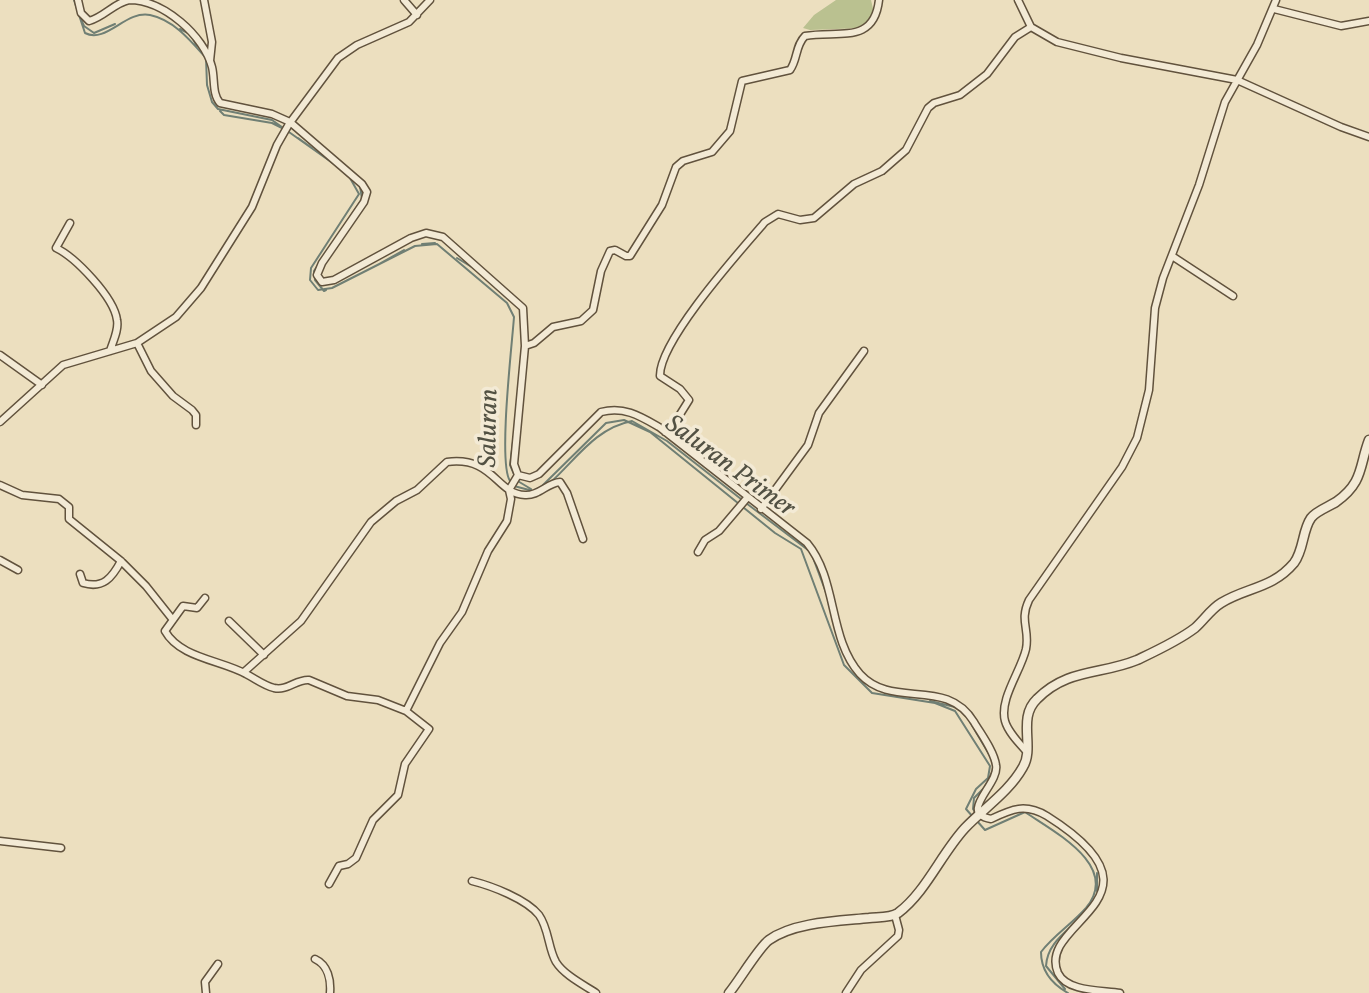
<!DOCTYPE html>
<style>
body{margin:0}
canvas{display:block;background:#ecdfbf}
</style>
<canvas width="1369" height="993"></canvas>
<script>
const ctx = document.querySelector('canvas').getContext('2d');
ctx.lineJoin = 'round';
function paint(path, color) { ctx.fillStyle = color; ctx.fill(path, 'evenodd'); }
function stroke(path, color, width, dash) { ctx.strokeStyle = color; ctx.lineWidth = width; ctx.lineCap = dash ? 'butt' : 'round'; ctx.setLineDash(dash || []); ctx.stroke(path); }
function write(font, color, halo, rows, align = 'center') {
  ctx.font = font + ' Vollkorn,serif'; ctx.lineWidth = 7; ctx.setLineDash([]); ctx.textBaseline = 'middle'; ctx.strokeStyle = halo; ctx.fillStyle = color; for (const [text, x, y, turn = 0] of rows) {
    ctx.save(); ctx.translate(x, y); ctx.rotate((+turn || 0) * Math.PI / 180); ctx.textAlign = isNaN(turn) ? turn : align; if (halo) ctx.strokeText(text, 0, 0); ctx.fillText(text, 0, 0); ctx.restore();
  }
}
const green = new Path2D(`
 M836,0h35l3,13 -12,15 -52,2 -7,-2 11,-13z`);
const stream = new Path2D(`
 M74,0l11,33c21,11 41,-23 65,-18 24,5 41,26 56,43l1,27 5,17 6,7 54,11 62,44
 M80,17l4,9 10,7 21,-9
 M180,29l10,5 7,12
 M220,111l4,4 48,8 10,5
 M298,138l14,10
 M350,178l9,16 -48,74 -1,12 8,10 14,-2 83,-42 22,-2 70,59 7,14c-2,28 -16,146 -4,164
 M422,244l13,-1
 M457,258l18,11
 M379,264l25,-14
 M326,290l-2,1 -9,-11 -1,-9 48,-72 -2,-13
 M513,442l-3,23 4,9
 M516,480l15,9
 M551,482c26,-24 45,-54 81,-61l35,20 74,58
 M514,486l19,5 8,-4 65,-64 18,-3 26,12 125,101 26,16 43,116 28,28 63,10 20,8 35,55 -2,12 -12,11 -10,20 7,8
 M746,503l62,47
 M812,555l16,43
 M930,701l25,6
 M970,722l19,32
 M977,815l-4,-6 1,-11 11,-11
 M977,821l8,9 40,-18c29,20 96,54 61,96 -14,16 -32,27 -45,44 0,19 11,32 27,41
 M1097,873v18
 M1065,989l-19,-23c1,-20 16,-31 30,-44`);
const minor = new Path2D(`
 M78,0l3,13 8,8c15,-4 25,-18 40,-21 35,0 75,36 83,67 3,12 0,27 8,36l52,11 18,8 72,62 5,8 -3,10 -42,61 -5,12 5,7 12,-2 77,-42 15,-5 17,4 80,71 2,38 -11,118 4,11 12,3 9,-4 62,-62c23,-6 39,4 58,15l148,116c31,37 21,95 53,131 33,36 86,2 114,48 7,12 20,29 22,43 4,19 -39,48 -5,54 21,-10 34,-16 56,-3 132,83 -12,105 11,157 9,19 44,17 62,20
 M204,0l8,42 -2,19
 M404,0l13,15
 M1018,0l13,27 26,15 64,16 116,22 104,47 28,10
 M1274,9l67,17 28,-5
 M70,223l-14,25c19,9 58,49 61,72 2,10 -4,21 -7,31
 M1172,256l61,40
 M137,343l14,28 22,25 19,14 4,5v10
 M525,346l9,-3 19,-16 28,-6 12,-11 8,-39 9,-20 5,-1 11,6h4l32,-51 14,-38 7,-6 29,-9 18,-21 12,-50 48,-11c8,-11 5,-24 15,-34 33,-6 69,9 74,-36
 M0,355l42,30
 M0,422l63,-57 74,-22 39,-26 25,-29 51,-81 25,-62 12,-21 49,-66 19,-13 52,-23 21,-22
 M665,432l14,-16 10,-16 -9,-11 -20,-13c-1,-35 80,-125 105,-154l13,-8 22,6 14,-2 40,-34 28,-13 24,-21 22,-42 6,-5 26,-8 27,-21 28,-37 16,-10
 M0,485l22,10 37,4 10,8v12l52,42 25,25 27,34
 M761,509l47,-64 11,-32 45,-62
 M698,552l7,-12 14,-9 28,-33
 M0,560l18,10
 M80,574l3,9c20,6 29,-5 38,-22
 M205,598l-8,10 -14,-2 -18,25c15,27 56,29 81,43 10,5 17,11 28,14 14,3 22,-9 35,-8l38,16 31,4 28,11
 M229,621l35,34
 M244,672l57,-51 70,-99 25,-21 21,-11 30,-28c47,-6 49,32 78,33 14,1 22,-12 35,-13l7,11 16,46
 M1027,752c-8,-9 -19,-20 -22,-31 -6,-22 16,-50 21,-72 4,-20 -7,-28 3,-49l93,-133 15,-29 12,-48 6,-82 8,-30 36,-93 26,-83 32,-57 19,-45
 M0,841l61,7
 M472,881c20,5 54,18 67,34 10,14 9,33 17,47 8,13 28,23 40,31
 M329,884l10,-18 9,-2 8,-6 17,-38 25,-25 7,-31 24,-35 -23,-18 34,-68 22,-31 26,-61 19,-30 4,-22 -2,-9 9,-15
 M315,959c13,6 16,21 15,34
 M206,993l-1,-11 13,-18
 M846,993l15,-23 37,-34 1,-6 -4,-15`);
const tertiary = new Path2D(`
 M729,993c10,-12 30,-46 40,-53 25,-18 70,-19 100,-22 8,-1 22,0 29,-5 28,-21 43,-59 67,-85 19,-20 44,-36 58,-61 12,-20 -6,-49 14,-68 31,-31 64,-24 100,-39 19,-9 41,-19 58,-32 9,-8 16,-19 26,-25 26,-16 51,-14 73,-40 10,-13 8,-32 17,-45 5,-7 17,-11 25,-16 28,-20 23,-36 33,-62`);
const waterNames = [
 ["Saluran",491,428,-89],
 ["Saluran Primer",729,468,36]
];
paint(green, '#bac190');
stroke(stream, '#707f74', 2);
stroke(minor, '#61523d', 9);
stroke(tertiary, '#61523d', 11);
stroke(minor, '#f3ead5', 6);
stroke(tertiary, '#f3ead5', 8);
write('italic 26px', '#525143', '#f3ead5', waterNames);
</script>
